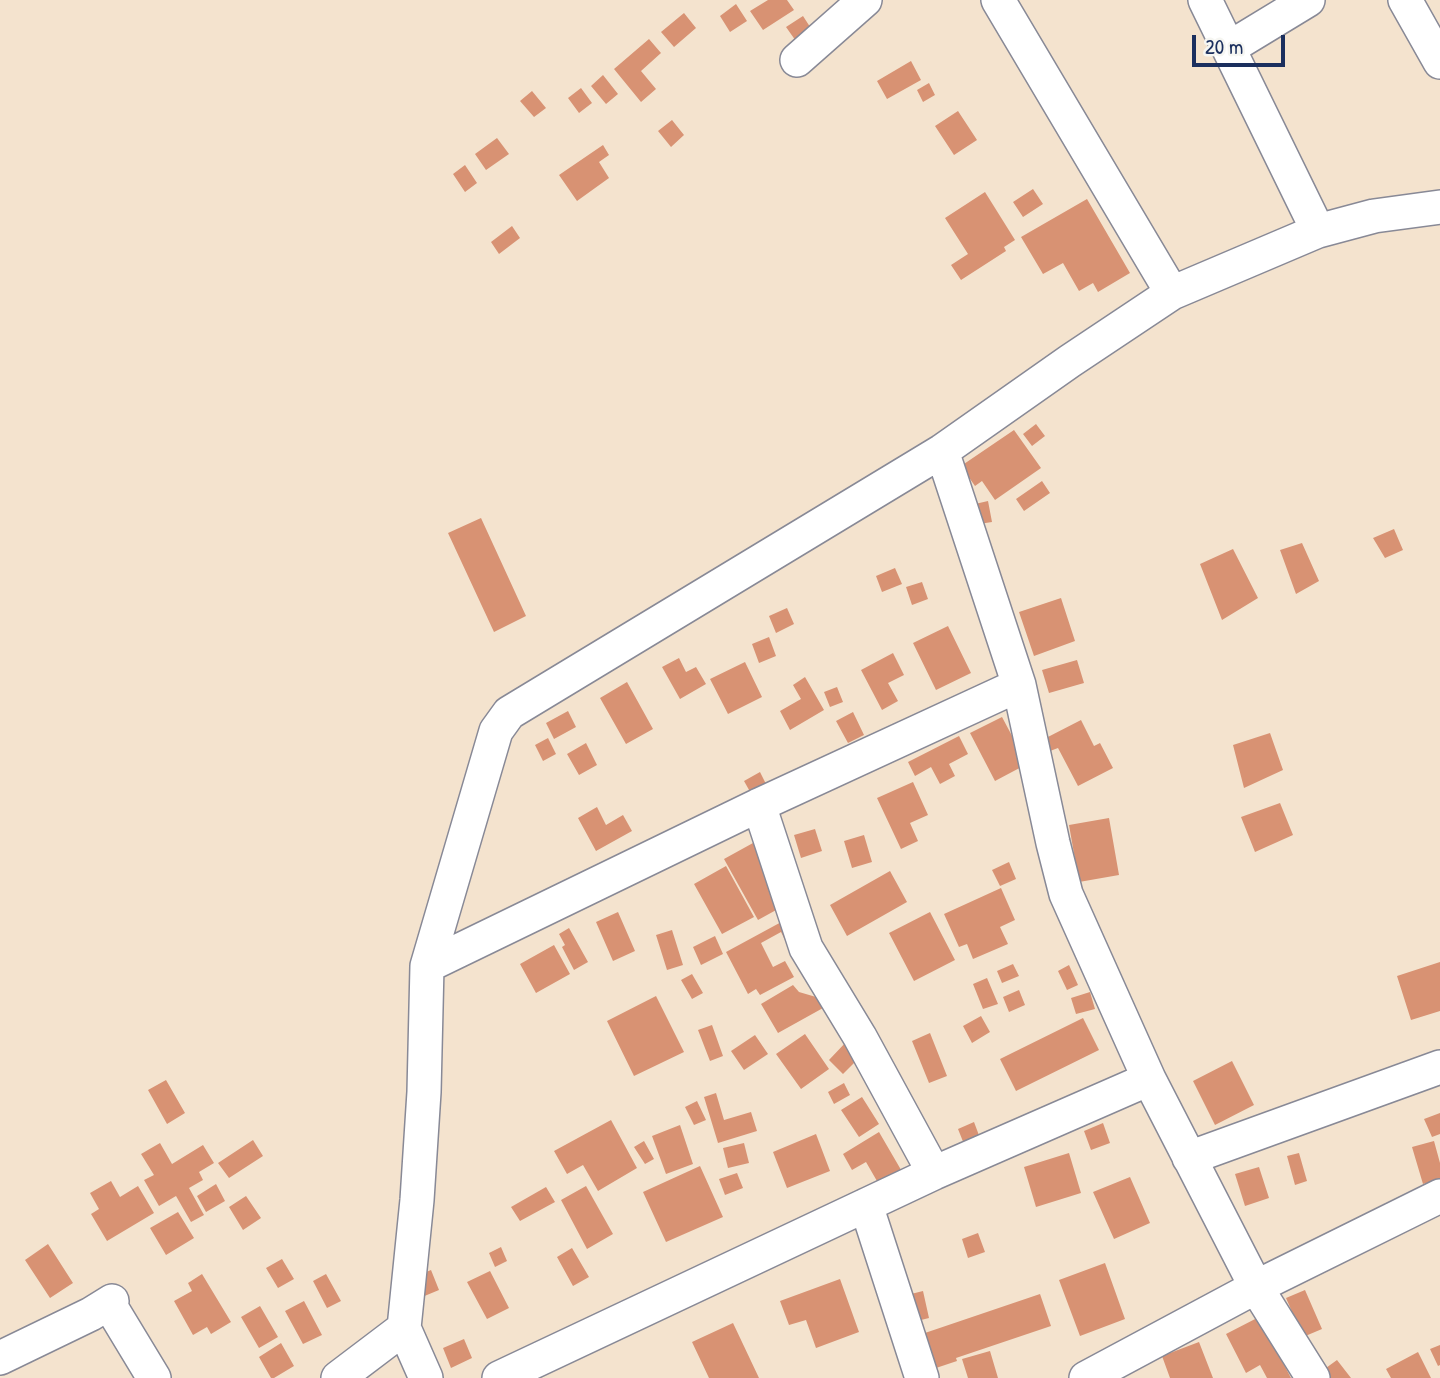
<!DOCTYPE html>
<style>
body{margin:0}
#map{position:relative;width:1440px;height:1378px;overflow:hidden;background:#f4e3ce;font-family:"Patrick Hand",sans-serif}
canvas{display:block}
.scale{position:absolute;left:1192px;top:35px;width:93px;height:32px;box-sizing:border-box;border:4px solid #1b2f5e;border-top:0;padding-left:9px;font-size:21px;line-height:24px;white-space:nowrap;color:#1b2f5e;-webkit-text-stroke:5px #f6f6f2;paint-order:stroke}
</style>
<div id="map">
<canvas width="1440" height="1378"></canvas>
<div class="scale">20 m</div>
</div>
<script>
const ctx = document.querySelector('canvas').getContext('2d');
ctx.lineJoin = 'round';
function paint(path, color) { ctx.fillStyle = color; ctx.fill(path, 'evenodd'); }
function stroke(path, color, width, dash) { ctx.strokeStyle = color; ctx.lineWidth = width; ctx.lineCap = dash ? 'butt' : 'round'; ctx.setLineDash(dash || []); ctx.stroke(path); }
const building = new Path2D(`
 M768,0h19l7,10 -31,20 -13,-19z
 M736,4l11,17 -17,11 -10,-16z
 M684,13l12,15 -22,19 -13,-15z
 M803,16l11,17 -16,11 -12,-17z
 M649,39l12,14 -20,18 15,18 -15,13 -27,-33z
 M911,61l10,19 -34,19 -10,-18z
 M603,75l15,19 -12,10 -15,-18z
 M929,83l6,12 -12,7 -6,-12z
 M581,88l11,15 -13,10 -11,-15z
 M532,91l14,17 -12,9 -14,-16z
 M958,111l19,29 -23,15 -19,-29z
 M672,120l12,15 -13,12 -13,-16z
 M497,138l12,16 -23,16 -11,-16z
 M603,145l6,10 -10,7 10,16 -32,23 -18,-26z
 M465,165l12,18 -12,9 -12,-18z
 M1033,189l10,15 -20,13 -10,-15z
 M985,192l30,48 -11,7 2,4 -45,29 -10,-15 17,-11 -23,-36z
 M1087,199l43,74 -32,19 -5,-9 -14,8 -16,-28 -20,11 -22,-37z
 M512,226l8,12 -21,16 -8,-12z
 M1036,424l9,12 -13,10 -9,-12z
 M1014,430l27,38 -46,32 -13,-19 -7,5 -14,-20z
 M1042,481l8,12 -26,18 -8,-12z
 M988,501l4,21 -13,2 -4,-20z
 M481,518l45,98 -32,16 -46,-99z
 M1394,529l9,21 -18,8 -12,-20z
 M1302,543l17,38 -23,13 -16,-44z
 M1233,549l25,49 -36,22 -22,-56z
 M895,568l7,16 -20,8 -6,-16z
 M922,582l6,17 -16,6 -6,-18z
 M1061,598l14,43 -41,15 -15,-44z
 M787,608l7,16 -18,9 -7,-17z
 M948,626l23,47 -35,17 -23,-47z
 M769,637l7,19 -17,7 -7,-19z
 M893,653l11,22 -16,8 10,18 -16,9 -21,-40z
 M679,658l7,14 10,-5 10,17 -26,15 -18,-32z
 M1077,660l7,23 -35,10 -7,-23z
 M745,662l17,35 -34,17 -18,-35z
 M805,677l19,33 -34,20 -10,-19 21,-12 -8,-14z
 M627,682l26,47 -27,15 -26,-46z
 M837,687l6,15 -13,5 -6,-15z
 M568,711l8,16 -22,12 -8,-16z
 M853,712l11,23 -16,8 -12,-22z
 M1002,717l25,47 -32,17 -25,-48z
 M1081,720l13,26 6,-3 13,25 -35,18 -20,-38 -8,3 -6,-12z
 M1270,733l13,37 -39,18 -11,-43z
 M959,736l9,18 -19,10 6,12 -15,8 -9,-17 -16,9 -7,-14z
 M548,738l8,16 -13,7 -8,-16z
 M586,743l11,22 -18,10 -12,-21z
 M760,772l8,16 -15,9 -9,-16z
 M913,782l15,33 -18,8 8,18 -17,8 -24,-51z
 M1280,803l13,32 -38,17 -14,-35z
 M597,807l9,18 17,-10 9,16 -36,20 -18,-33z
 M1109,818l10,57 -40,7 -10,-57z
 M815,829l7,22 -21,7 -7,-23z
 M864,835l8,27 -20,6 -8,-27z
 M753,843l34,61 -29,16 -34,-61z
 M1009,862l7,17 -16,7 -8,-16z
 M726,866l28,51 -32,17 -28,-50z
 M890,871l17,31 -60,34 -17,-31z
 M1001,888l14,32 -15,7 8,17 -35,15 -6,-15 -8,3 -15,-33z
 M618,912l17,39 -22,10 -17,-39z
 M930,912l25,48 -41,21 -25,-48z
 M785,920l8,16 -8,4 -4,-8 -20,11 12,24 12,-6 9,16 -34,18 -4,-6 -8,5 -22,-42z
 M569,928l19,34 -14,8 -12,-23 3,-2 -6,-11z
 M672,930l11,35 -16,5 -11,-35z
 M715,936l8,18 -22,11 -8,-18z
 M554,945l16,29 -34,19 -16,-29z
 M1440,962v49l-29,9 -14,-44z
 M1013,964l6,12 -17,7 -5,-12z
 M1069,965l9,20 -11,5 -9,-19z
 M692,974l11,19 -11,6 -11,-19z
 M987,978l11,26 -15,5 -10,-25z
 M793,985l6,7 17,5 7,11 -45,25 -17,-29z
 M1019,990l6,15 -16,7 -6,-15z
 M1090,992l5,17 -19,5 -5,-16z
 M656,996l28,56 -50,24 -27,-55z
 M981,1016l9,16 -18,11 -9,-17z
 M1083,1018l16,32 -83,41 -16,-32z
 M712,1025l11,31 -13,5 -12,-31z
 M930,1033l17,43 -18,7 -17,-42z
 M805,1034l24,35 -28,20 -25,-35z
 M755,1035l13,19 -24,16 -13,-19z
 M847,1041l15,14 -19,19 -14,-14z
 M1232,1061l22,44 -39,20 -22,-44z
 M166,1080l19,33 -18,11 -19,-34z
 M844,1083l6,12 -16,9 -6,-12z
 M716,1093l8,27 27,-8 6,19 -39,12 -14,-46z
 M862,1097l17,27 -20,13 -18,-27z
 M697,1101l9,19 -12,5 -9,-18z
 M1440,1113v21l-8,3 -8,-18z
 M611,1120l26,48 -39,23 -15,-26 -16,9 -13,-23z
 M974,1122l6,16 -16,6 -6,-15z
 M1103,1123l7,20 -19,7 -7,-19z
 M680,1125l13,39 -27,10 -14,-38z
 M879,1132l25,43 -23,13 -15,-26 -14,8 -9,-16z
 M816,1134l14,37 -43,17 -14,-36z
 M253,1140l10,16 -34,22 -11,-15z
 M644,1141l10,18 -9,5 -11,-17z
 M1434,1141l6,22v16l-17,5 -11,-37z
 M160,1143l12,21 31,-19 11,18 -15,9 4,8 -14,8 15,27 -13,7 -15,-26 -17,10 -15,-26 10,-5 -13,-21z
 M744,1143l5,20 -21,5 -5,-20z
 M1069,1153l12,40 -45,14 -12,-40z
 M1299,1153l8,28 -12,4 -8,-29z
 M700,1166l23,51 -57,25 -23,-50z
 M1259,1167l10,31 -24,8 -10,-32z
 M737,1173l6,15 -18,7 -6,-16z
 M1130,1177l20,46 -36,16 -21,-47z
 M111,1181l9,16 18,-11 16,27 -47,28 -16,-27 8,-5 -9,-16z
 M216,1184l9,17 -19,11 -9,-16z
 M586,1186l27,48 -26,15 -26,-49z
 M546,1187l9,15 -35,19 -9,-14z
 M246,1196l15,22 -18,12 -14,-23z
 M178,1212l16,26 -28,17 -16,-27z
 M978,1233l7,19 -17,6 -6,-19z
 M48,1244l25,39 -23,15 -25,-38z
 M501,1247l6,14 -12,6 -6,-14z
 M572,1248l17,29 -16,9 -16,-29z
 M282,1259l12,20 -16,9 -12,-20z
 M1105,1263l20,56 -45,17 -21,-56z
 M431,1270l8,20 -29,12 -8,-20z
 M490,1271l19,37 -22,11 -20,-37z
 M202,1274l29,48 -20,12 -4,-7 -14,8 -19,-34 18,-10 -4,-8z
 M326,1274l15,27 -14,7 -14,-27z
 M840,1279l19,53 -43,16 -10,-28 -17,5 -9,-24z
 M1305,1290l17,39 -19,8 -17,-39z
 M923,1291l6,27 -20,5 -6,-27z
 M1040,1294l11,32 -95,32 1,3 -27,9 -11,-35z
 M304,1301l18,34 -19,9 -18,-33z
 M260,1306l18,31 -19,11 -18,-31z
 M1259,1317l32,61h-24l-7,-13 -14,8 -20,-39z
 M733,1323l26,55h-50l-17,-36z
 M464,1339l8,19 -21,10 -8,-20z
 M1199,1342l14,36h-43l-8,-22z
 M281,1343l13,23 -20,12h-3l-12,-21z
 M1440,1345v20l-2,1 -8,-17z
 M990,1351l8,27h-30l-6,-19z
 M1418,1352l13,26h-40l-5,-9z
 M1337,1360l14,18h-28l-4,-5z`);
const minor = new Path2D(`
 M998,0l174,293
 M1205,0l113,231
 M1405,0l35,62
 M1229,48l79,-48
 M797,60l68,-60
 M942,451l77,234 34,158 13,51 83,185 107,208 57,91
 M759,805l47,143 54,89 74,136
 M427,966l332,-161 260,-120
 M1189,1158l251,-91
 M866,1205l56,173
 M0,1358l91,-44 21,-13 -1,6 43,71
 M338,1378l66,-50
 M426,1378l-22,-50 13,-128 7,-108 3,-126 69,-235 13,-18 433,-262 128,-90 102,-68 146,-62 56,-15 66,-9
 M499,1378l435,-205 215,-94
 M1086,1378l170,-91 184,-91`);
paint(building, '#d89273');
stroke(minor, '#888996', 36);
stroke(minor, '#fff', 33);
</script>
